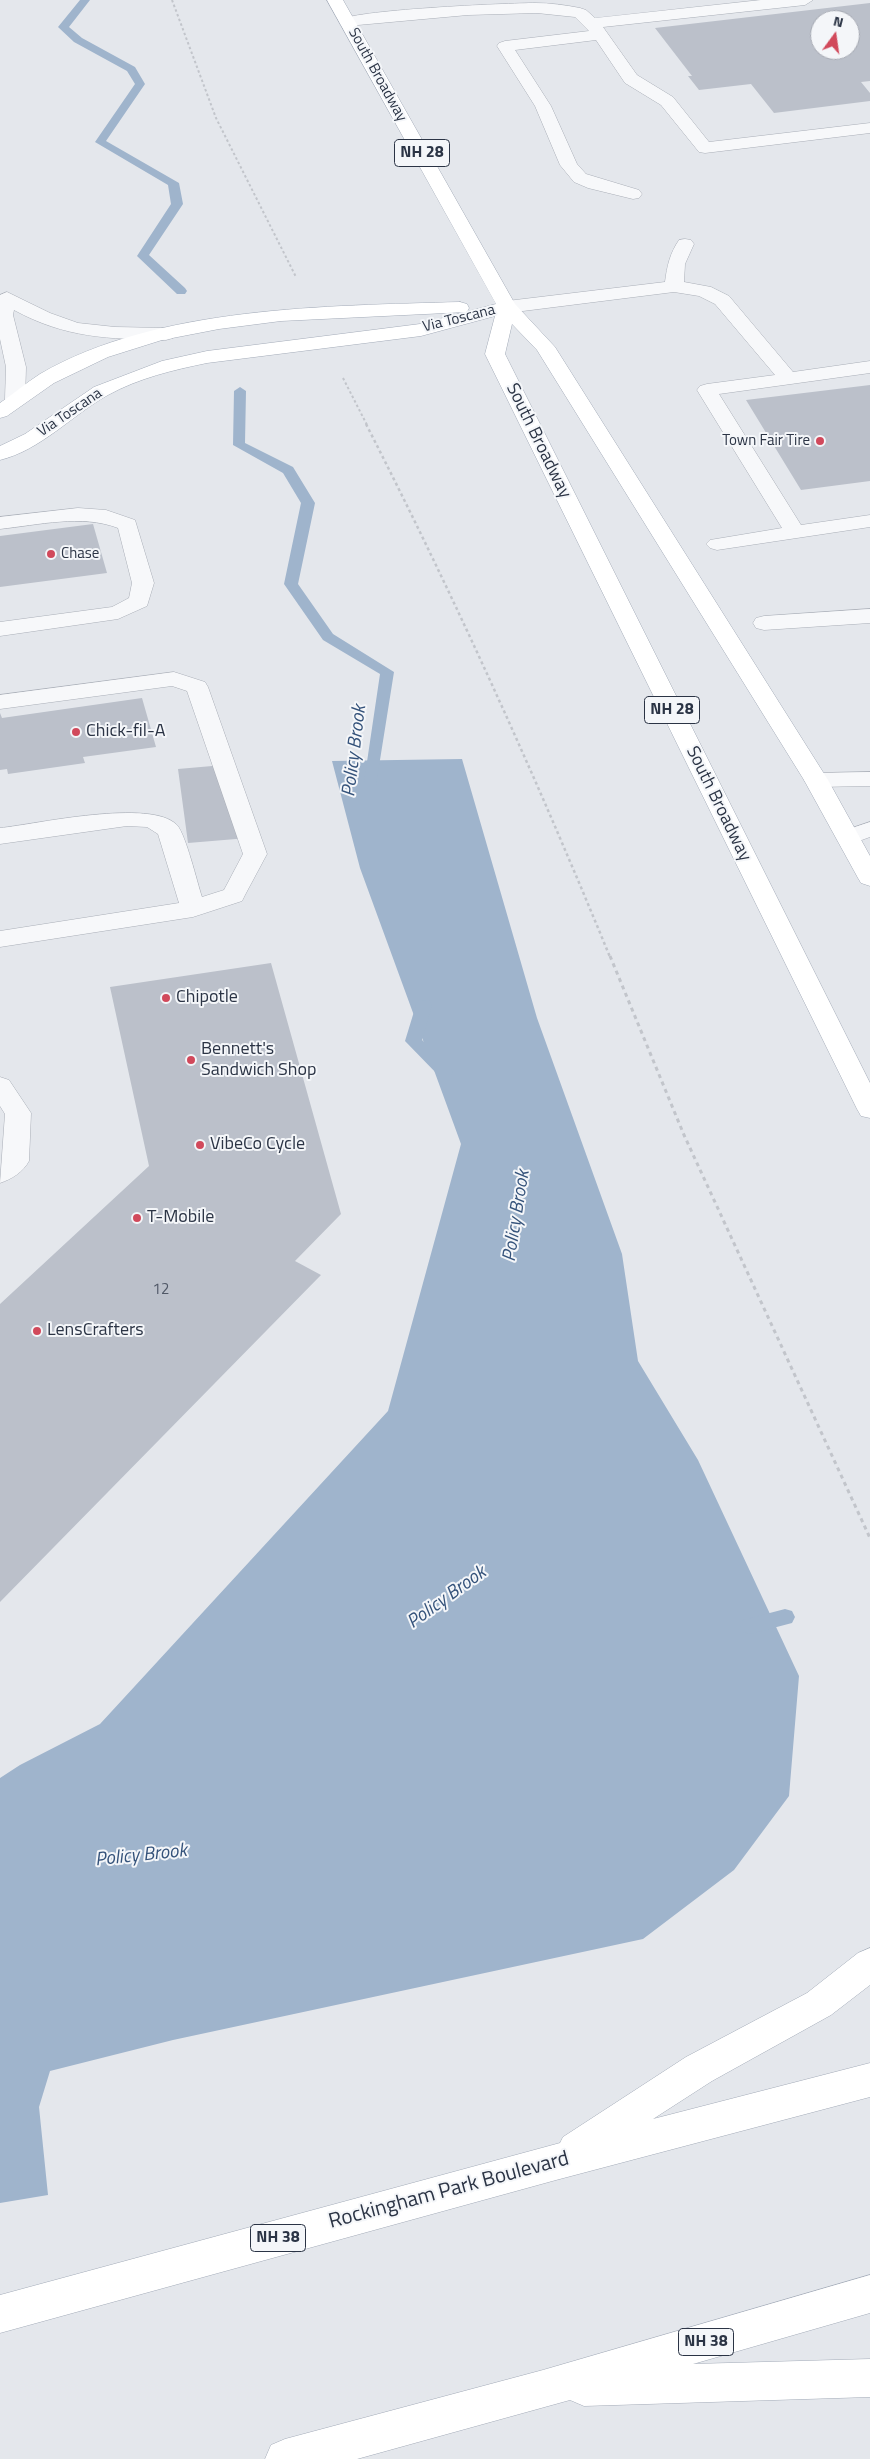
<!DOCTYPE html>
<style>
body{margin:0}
#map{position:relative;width:870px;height:2459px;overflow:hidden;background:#e4e7ec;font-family:"Titillium Web",sans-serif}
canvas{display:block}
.north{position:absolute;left:810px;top:10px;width:50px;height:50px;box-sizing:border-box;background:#f4f6f9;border:1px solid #a4a8b1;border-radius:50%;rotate:14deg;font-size:14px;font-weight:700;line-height:20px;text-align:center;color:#2b3445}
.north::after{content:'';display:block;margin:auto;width:18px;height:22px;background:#d1495b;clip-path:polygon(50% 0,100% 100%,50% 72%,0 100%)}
</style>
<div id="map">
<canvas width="870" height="2459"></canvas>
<div class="north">N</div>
</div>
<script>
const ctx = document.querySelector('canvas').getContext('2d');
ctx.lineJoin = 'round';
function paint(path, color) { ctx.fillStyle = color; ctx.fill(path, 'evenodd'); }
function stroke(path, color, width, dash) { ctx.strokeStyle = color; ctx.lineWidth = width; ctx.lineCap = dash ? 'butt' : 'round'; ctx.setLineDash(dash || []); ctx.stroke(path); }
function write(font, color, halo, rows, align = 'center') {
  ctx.font = font + ' "Titillium Web",sans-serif'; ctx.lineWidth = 4; ctx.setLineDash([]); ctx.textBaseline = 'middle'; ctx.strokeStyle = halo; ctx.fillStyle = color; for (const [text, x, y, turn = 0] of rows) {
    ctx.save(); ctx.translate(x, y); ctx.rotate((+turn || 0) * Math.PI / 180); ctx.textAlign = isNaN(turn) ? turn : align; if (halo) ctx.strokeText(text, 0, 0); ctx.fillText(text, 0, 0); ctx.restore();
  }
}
const water = new Path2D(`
 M462,759l75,259 85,236 16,107 60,99 101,216 -10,120 -55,74 -91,69 -470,101 -123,31 -11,36 9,88 -48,8v-425l20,-13 80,-41 288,-313 73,-267 -101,-276 -28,-107z`);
const stream = new Path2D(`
 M80,0h10l-21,27 13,11 53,29 10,17 -39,57 73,42 4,21 -34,51 36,33 2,3 -2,3h-8l-40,-38 34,-52 -3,-19 -73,-43 40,-58 -8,-13 -53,-29 -16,-15z
 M240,387l6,4 -1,52 48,24 22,36 -17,81 35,50 61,38 -18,113h-10l-2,-3 16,-108 -57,-34 -39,-56 17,-81 -18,-30 -50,-28 1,-54z
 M424,1000l6,1 2,4 -10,35 29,28 2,4 -2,4h-12l-34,-35 11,-36 2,-4z
 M785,1609l7,2 3,6 -3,6 -42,11 -7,-2 -3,-6 3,-6z`);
const building = new Path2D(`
 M870,3v78l-9,1 9,11v8l-96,12 -23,-29 -52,6 -11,-14h4l-37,-48zM820,20h30v30h-30z
 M870,385v96l-69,9 -55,-90z
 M93,524l14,49 -107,14v-51z
 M142,698l14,49 -73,10 2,6 -77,11 -1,-5 -7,1v-57l2,5z
 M235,764l13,74 -60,5 -10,-74z
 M271,963l70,251 -46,47 26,14 -321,327v-298l149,-138 -39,-179z`);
const pathFar2 = new Path2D(`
 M172,0l44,118 80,159
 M343,378l24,47`);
const pathFar1 = new Path2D(`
 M366,424c89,174 170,353 244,533`);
const path = new Path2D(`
 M610,956l74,179 186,403`);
const minor = new Path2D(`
 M761,0h52l-8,5 -202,22 34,48 36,22 36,45 161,-19v10l-165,20 -6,-1 -38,-47 -36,-22 -29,-43 -81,10 36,56 26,58 9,10 53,16 3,4 -3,4 -6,1 -45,-11 -14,-6 -14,-17 -25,-59 -38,-60 2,-3 6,-2 84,-10 -14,-14 -38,-4 -69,2 -121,11 -8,-5c7,-11 172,-18 196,-18 15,0 30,2 45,5l6,2 9,8z
 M685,239l6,1 3,4 -9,20 -1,18 27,5 18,9 64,76 77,-11v12l-151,21 82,131 69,-10v12l-153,23 -7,-2 -4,-4 4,-4 72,-12 -85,-138 3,-4 7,-2 68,-9 -60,-71 -16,-8 -25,-4 -167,21 -7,-2 -2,-4 2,-4 7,-2 158,-19c2,-16 5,-29 14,-42z
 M7,292l43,21 28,10 37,4 51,1 7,2 3,4 -3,4 -7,2c-57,-1 -101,-2 -152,-30l-1,5 13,52 -1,32 -3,4 -7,2 -7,-2 -3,-4 1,-32 -6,-28v-44z
 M78,508l28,2 29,10 19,63 -7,23 -29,13 -118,17v-14l112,-15 17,-9 3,-15 -14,-55c-37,-14 -79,-3 -118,1v-12z
 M870,609v14l-106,7 -8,-2 -3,-5 3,-5 8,-2z
 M174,672l31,10 3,5 59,167 -22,41 -3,6 -49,16 -193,30v-16l179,-28 -21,-69 -11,-7 -20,-1 -127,18v-16c37,-4 151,-30 177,-3 9,10 20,57 25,72l22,-7 19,-36 -56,-163 -15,-5 -172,23v-14z
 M870,772v14l-54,1 -8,-2 -4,-5 4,-5 8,-2z
 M870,822v15l-22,8 -8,-3 -4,-5 4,-5z
 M0,1077l9,3 22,33 -2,48c-6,11 -17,18 -29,22l5,-69 -5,-8z`);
const major = new Path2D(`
 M327,0h16l172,304 40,43 273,433 42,76v30l-9,-3 -3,-5 -54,-98 -267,-430 -25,-26 -7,30 365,729v35l-9,-2 -4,-7 -372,-755 10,-38 -74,20 -214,27c-34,7 -68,15 -99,32 -36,20 -67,55 -108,65v-14l25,-12 69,-47 68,-26 45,-10 213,-27 76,-20z
 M460,302l7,2 2,4 -2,4 -186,9 -62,8 -57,11 -54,17 -54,26 -47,33 -7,2v-15c13,-9 26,-20 40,-29 117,-68 288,-68 420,-72z
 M870,1948v37l-39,30 -119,66 -59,38 217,-56v34l-314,83 -556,153v-38l560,-152 3,-6 123,-80 121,-64 51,-40z
 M870,2275v38l-177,51 177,-5v38l-286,9 -14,-6 -213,59h-92l6,-14 14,-6 258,-69z`);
const markers = [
 [820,441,5,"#d1495b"],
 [51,554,5,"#d1495b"],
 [76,732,5,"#d1495b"],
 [166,998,5,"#d1495b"],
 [191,1060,5,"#d1495b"],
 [200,1145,5,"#d1495b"],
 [137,1218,5,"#d1495b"],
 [37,1331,5,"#d1495b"]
];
const farStreetnames = [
 ["South Broadway",377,75,61],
 ["Via Toscana",459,319,-14],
 ["Via Toscana",70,413,-34]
];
const farPoinames = [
 ["Town Fair Tire",810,441],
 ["Chase",61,554,"left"]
];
const numberNames = [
 ["12",161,1290]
];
const shields = [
 [422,153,55],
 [672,710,55],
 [278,2238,55],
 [706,2342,55]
];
const shieldNames = [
 ["NH 28",422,153],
 ["NH 28",672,710],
 ["NH 38",278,2238],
 ["NH 38",706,2342]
];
const streetNames = [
 ["South Broadway",538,441,64],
 ["South Broadway",718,804,64]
];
const poiNames = [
 ["Chick-fil-A",86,732],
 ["Chipotle",176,998],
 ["Bennett's",201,1050],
 ["Sandwich Shop",201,1071],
 ["VibeCo Cycle",210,1145],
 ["T-Mobile",147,1218],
 ["LensCrafters",47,1331]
];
const waterNames = [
 ["Policy Brook",355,751,-83],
 ["Policy Brook",517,1216,-81],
 ["Policy Brook",447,1598,-36],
 ["Policy Brook",141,1856,-6]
];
const nearStreetnames = [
 ["Rockingham Park Boulevard",449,2191,-15]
];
paint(water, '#9fb4cc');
paint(stream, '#9fb4cc');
paint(building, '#bbc0ca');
stroke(minor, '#a9aeb7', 1);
stroke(major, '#a3abb8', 1);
stroke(pathFar2, '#c2c5cb', 2, [2.5, 2.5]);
stroke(pathFar1, '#c2c5cb', 2.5, [3, 3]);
stroke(path, '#c2c5cb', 3, [4, 4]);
paint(minor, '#f7f8fa');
paint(major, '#fff');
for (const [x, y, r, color] of markers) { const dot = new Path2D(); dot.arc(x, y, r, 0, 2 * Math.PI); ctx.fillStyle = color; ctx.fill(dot); stroke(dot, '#f4f6f9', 2); }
write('15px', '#2b3445', '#f4f6f9', farStreetnames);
write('15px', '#2b3445', '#f4f6f9', farPoinames, 'right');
write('15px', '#4f5766', null, numberNames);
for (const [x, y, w] of shields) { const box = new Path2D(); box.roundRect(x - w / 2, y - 13.5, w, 27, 4); ctx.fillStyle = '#f4f6f9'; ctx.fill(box); stroke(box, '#2b3445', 1); }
write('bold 16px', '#2b3445', null, shieldNames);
write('18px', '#2b3445', '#f4f6f9', streetNames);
write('18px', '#2b3445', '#f4f6f9', poiNames, 'left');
write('italic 19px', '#34527a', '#f4f6f9', waterNames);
write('21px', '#2b3445', '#f4f6f9', nearStreetnames);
</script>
